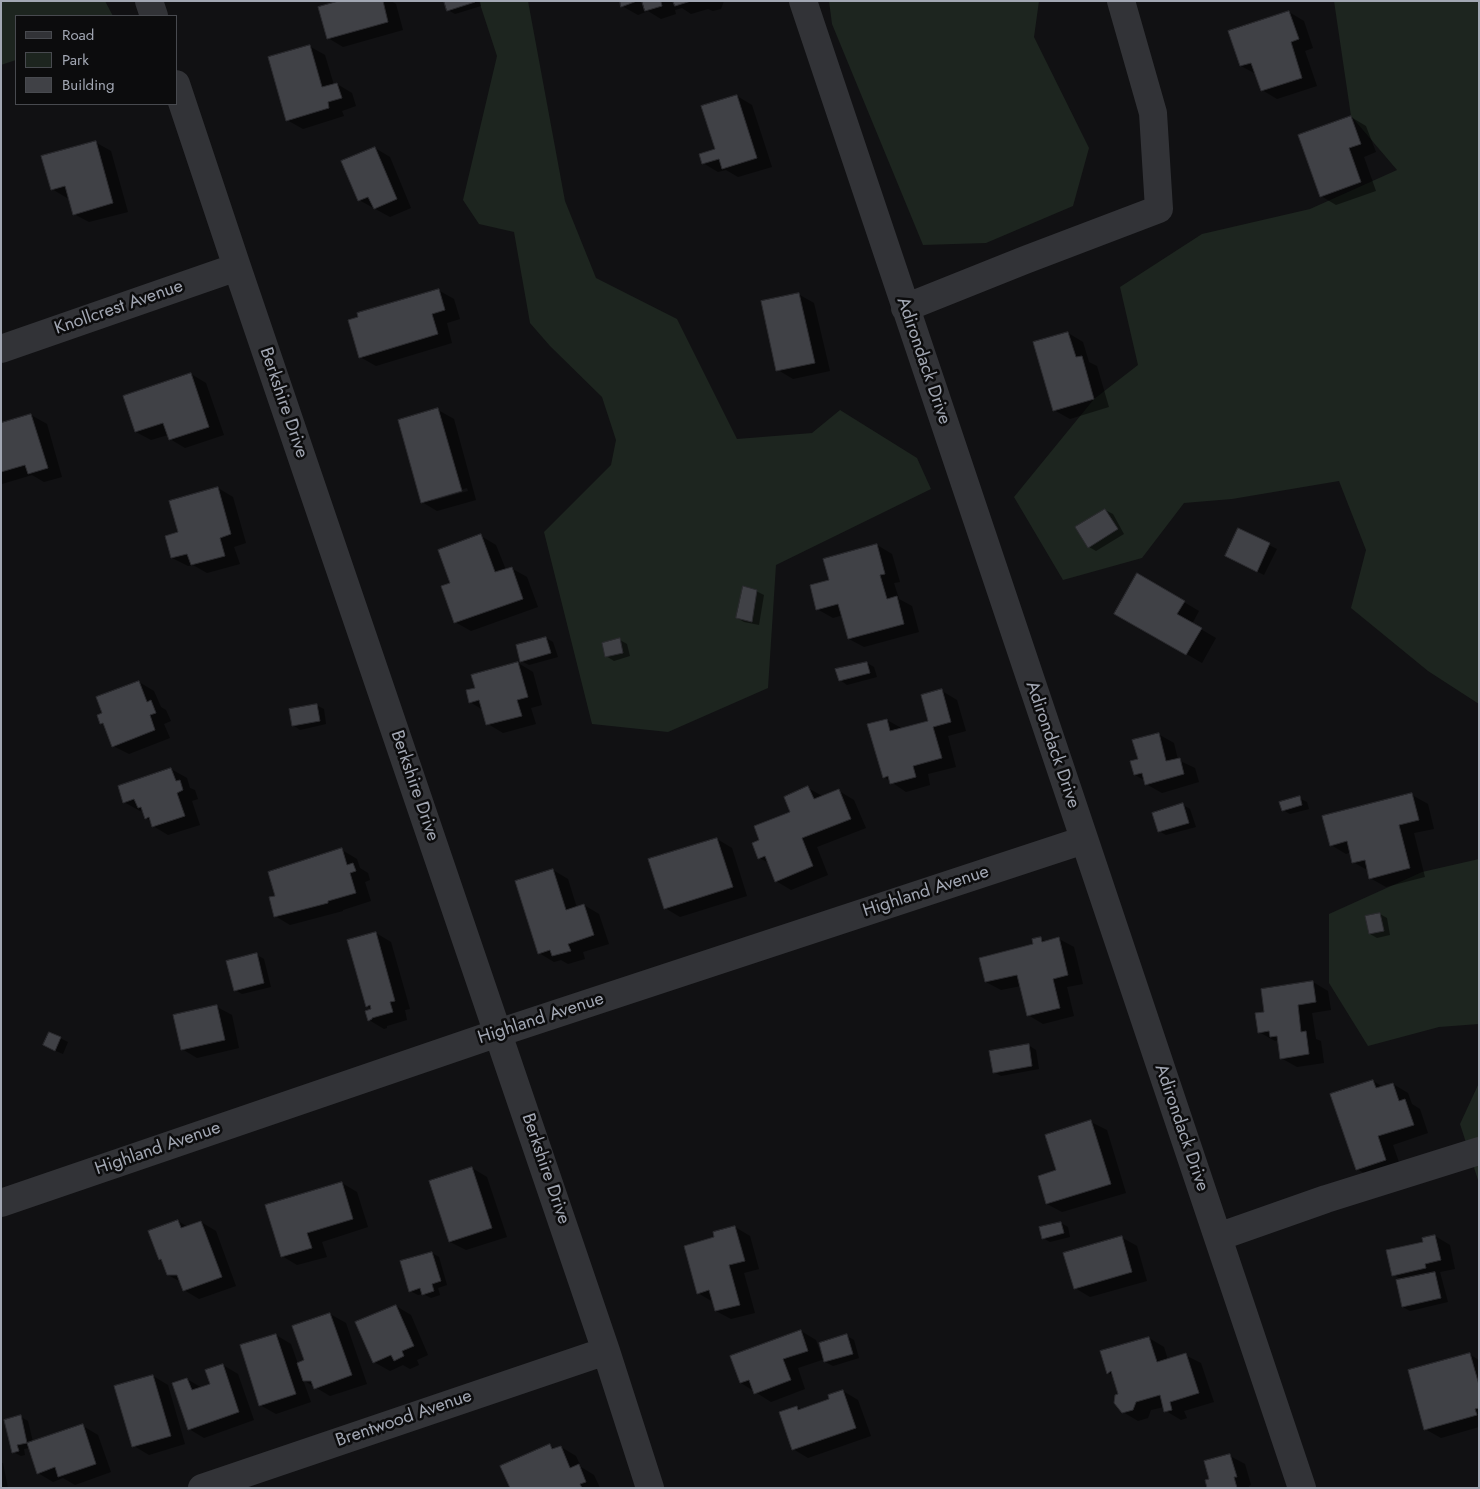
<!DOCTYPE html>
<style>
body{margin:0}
#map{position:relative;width:1480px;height:1489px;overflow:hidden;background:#111113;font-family:Jost,sans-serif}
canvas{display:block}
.frame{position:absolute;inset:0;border:2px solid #a2a7b3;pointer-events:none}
.legend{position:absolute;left:15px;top:15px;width:162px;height:90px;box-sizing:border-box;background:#0c0c0d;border:1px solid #484a4f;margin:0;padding:6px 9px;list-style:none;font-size:15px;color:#a2a7b3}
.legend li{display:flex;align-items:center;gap:10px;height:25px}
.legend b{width:25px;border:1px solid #484a4f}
</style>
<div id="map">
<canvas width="1480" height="1489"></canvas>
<div class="frame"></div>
<ul class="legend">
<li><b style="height:6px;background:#323337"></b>Road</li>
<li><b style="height:14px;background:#1d251f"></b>Park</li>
<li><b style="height:14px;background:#404146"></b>Building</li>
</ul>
</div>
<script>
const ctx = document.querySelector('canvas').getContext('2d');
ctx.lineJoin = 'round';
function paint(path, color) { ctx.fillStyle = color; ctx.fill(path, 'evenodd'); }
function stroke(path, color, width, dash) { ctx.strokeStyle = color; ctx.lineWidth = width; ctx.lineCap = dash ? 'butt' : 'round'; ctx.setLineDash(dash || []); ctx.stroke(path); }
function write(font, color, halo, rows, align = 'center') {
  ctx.font = font + ' Jost,sans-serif'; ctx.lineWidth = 5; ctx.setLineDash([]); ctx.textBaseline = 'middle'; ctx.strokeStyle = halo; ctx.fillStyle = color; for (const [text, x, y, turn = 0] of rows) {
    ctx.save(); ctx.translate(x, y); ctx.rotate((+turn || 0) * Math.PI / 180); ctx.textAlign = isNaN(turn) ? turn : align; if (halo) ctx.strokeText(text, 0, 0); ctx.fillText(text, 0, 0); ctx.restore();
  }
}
const green = new Path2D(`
 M1,1h104l8,15h-97v44l-15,5z
 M479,1h49l37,200 31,77 81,41 60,120 75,-6 28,-23 77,48 14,31 -155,76 -8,123 -100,44 -76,-8 -48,-192 67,-67 5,-25 -14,-43 -52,-51 -20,-23 -16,-91 -35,-8 -16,-24 34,-144z
 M829,1h210l-5,36 55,111 -16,58 -87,37 -63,2 -91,-221z
 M1334,1h145v703l-51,-33 -77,-63 15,-58 -27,-69 -107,18 -48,4 -42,55 -79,22 -49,-83 80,-98 44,-34 -18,-78 82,-53 108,-25 87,-39 -46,-54z
 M1479,859v165l-40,3 -71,19 -39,-63v-69l93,-42z
 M1479,1083v100l-19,-59z`);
const shadow = new Path2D(`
 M344,1h47l5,3 7,26 -60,17 -15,-9z
 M445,1h35l1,5 -26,8 -7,-4z
 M621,1h103l-3,8 -8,2 -5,-2 -17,5 -9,-6 -7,2 1,4 -15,5 -13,-8 -10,4 -16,-9z
 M1289,12l15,9 9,27 -8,3 12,35 -40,13 -15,-9 -6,-16 -15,-8z
 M309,46l16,9 9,30 3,-1 15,9 4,13 -14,5 2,5 -41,13 -16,-9z
 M737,96l15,9 20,62 -34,10 -12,-7 -8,2 -15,-9 13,-13z
 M1351,117l15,9 10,26 -12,5 12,34 -40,14 -15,-9z
 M95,142l16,9 17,61 -39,10 -15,-8 -5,-17 -2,1 -15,-9z
 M375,148l15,9 21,51 -21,9 -31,-17z
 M438,290l16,9 6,20 -13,4 5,20 -76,23 -16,-9z
 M798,294l16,9 16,68 -37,8 -15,-9z
 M1068,333l15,9 6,20 8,4 12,41 -39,12 -16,-9z
 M191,374l15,9 18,52 -39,13 -15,-9 -2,-4 -17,5 -15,-8z
 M438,410l16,9 22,81 -39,11 -15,-9zM467,488l1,3 -36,10v-3z
 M31,415l16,9 15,53 -18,5 -12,-7 -30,9 -1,-60z
 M218,488l15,9 13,46 -12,4 6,17 -33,9 -14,-8 -5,1 -16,-8 8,-25z
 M1105,510l8,4 11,20 -28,17 -7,-4z
 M1239,530l38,19 -13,26 -30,-15z
 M481,536l15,9 10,25 5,-2 16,9 11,30 -67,24 -16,-9 -3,-38z
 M877,545l15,9 8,28 -6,1 5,16 13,7 7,26 -55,15 -15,-8 -6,-24 -10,3 -16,-9 13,-28z
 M1138,575l61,36 -7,13 24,14 -14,25 -86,-50z
 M756,591l8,4 -5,30 -15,-3 -7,-4z
 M546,638l7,4 5,15 -29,8 -8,-4z
 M620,640l7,4 3,12 -16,5 -8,-5z
 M518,663l15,9 9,33 -11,3 5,16 -33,9 -15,-9 -5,-14 -13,-8 6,-13z
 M867,663l7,4 3,10 -30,8 -7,-5z
 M139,682l15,9 7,16 5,3 5,11 -7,3 6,14 -41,16 -16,-8 -8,-21 -4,-2 3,-9z
 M942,691l15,9 9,31 -18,5 8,31 -28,7 2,11 -24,7 -22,-15 3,-57 16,9 27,-7z
 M316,705l8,4 2,15 -26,6 -7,-5z
 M1158,734l16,9 4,17 17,8 4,14 -37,11 -16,-9v-3l-11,-6 4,-16z
 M171,769l16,9 3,10 5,2 3,9 -6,2 8,24 -32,10 -15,-9 -2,-5 -5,-3 -3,-9 -3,2 -16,-9z
 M808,788l16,9 15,-6 15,9 12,28 -49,19 11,28 -37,15 -15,-9 -7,-18 -10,-5 2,-17 30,-29z
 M1412,795l16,9 6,25 -20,4 11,44 -39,10 -16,-9 -1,-7 -16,-9 -2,-10 -5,2 -15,-9z
 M1299,798l8,4 2,7 -19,5 -7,-4z
 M1183,805l7,4 6,18 -30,8 -7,-4z
 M717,839l15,9 15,48 -67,21 -15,-9z
 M342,850l15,9 3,9 8,5 2,7 -5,2 6,19 -28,9v1l-53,14 -15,-9 1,-19z
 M553,870l15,9 9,29 7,-3 15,9 10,30 -26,8 2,7 -17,5 -7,-4 -7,2 -15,-9z
 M1380,914l7,4 3,17 -13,3 -7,-4z
 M376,933l15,9 19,67 -5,1 2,10 -20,6v2l-3,1 -15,-9 5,-10 -7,-4z
 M1041,939l5,3 13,-3 15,8 9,37 -16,3 7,29 -31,8 -15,-9 -7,-29 -20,4 -15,-8 49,-37z
 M257,955l7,4 7,28 -29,7 -7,-4z
 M1313,982l15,9 3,19 -19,3 4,26 5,2 3,22 -27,4 -16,-9 -3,-18 -3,1 -16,-9 6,-19z
 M217,1007l15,8 7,33 -42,10 -15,-9z
 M60,1038l8,4 -5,12 -12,-5z
 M1028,1045l8,5 3,19 -38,7 -7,-4z
 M1373,1081l10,6 10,-3 15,9 4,11 8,5 8,24 -35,12 8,23 -29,10 -15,-9z
 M1091,1122l16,8 19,63 -64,19 -15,-8 10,-33z
 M472,1168l15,9 20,60 -41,13 -16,-8 -20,-60z
 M342,1183l15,9 11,35 -46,15 5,15 -30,8 -15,-9z
 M178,1221l10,6 13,-5 15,9 20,55 -37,13 -15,-9 -3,-8 -13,-7 -5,-13 -3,-2z
 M1061,1223l7,4 2,10 -20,5 -7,-4z
 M735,1227l15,9 9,33 -15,4 11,40 -24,6 -15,-8 -3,-9 -15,-9 18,-55z
 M1435,1236l15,9 5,24 -15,3 8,30 -38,9 -7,-4 -1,-27 -8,-5 30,-32z
 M1121,1237l16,9 10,35 -57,16 -15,-9z
 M432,1253l7,4 8,28 -9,3 2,7 -9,3 -8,-4 -5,1 -8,-4z
 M396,1306l15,9 17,40 -11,5 2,5 -9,4 -7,-4 -13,6 -16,-9z
 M330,1314l16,9 21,61 -37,12 -27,-16 8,22 -35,12 -16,-9 16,-70 15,9 7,20 8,-3z
 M801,1331l15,9 5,14 26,-18 7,4 5,18 -26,8 -8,-4v-3l-27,9 7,21 -34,13 -30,-19z
 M1149,1338l15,9 4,13 17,-5 16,8 13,39 -30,9 3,7 -6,2 -15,-9 -2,-4 -13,3 -3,8 -10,3 -15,-9 -3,-17 -6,-19 -6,-3z
 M1469,1354l10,6v67l-38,11 -16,-9z
 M223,1365l15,9 16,46 -50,18 -15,-9 -2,-50 15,9 10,-3z
 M153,1376l15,9 17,59 -36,11 -15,-9z
 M843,1391l15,9 13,36 -63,22 -15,-9 4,-42 5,3 29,-10z
 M21,1417l7,4 5,21 50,-16 15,9 13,37 -36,13 -12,-7 -10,4 -15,-9 -9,-25 -5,1 1,6 -4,1 -8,-4z
 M550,1446l6,3 5,-2 15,9 5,11 13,8 6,13h-89z
 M1230,1456l15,8 6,21 -2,1v2h-41l2,-8z
 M1,1463h2l5,25h-7z`);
const building = new Path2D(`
 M339,1h44l5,21 -61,17 -9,-32z
 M444,1h30l1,1 -28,9z
 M620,1h17l-16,6z
 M642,1h20l-1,1 1,4 -17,5z
 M673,1h18l-16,5z
 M1289,11l10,28 -8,3 11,36 -41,13 -10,-28 -11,3 -12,-35z
 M310,45l12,42 15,-4 5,15 -14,4 1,6 -43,13 -18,-64z
 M737,95l20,63 -35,11 -3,-10 -17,5 -3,-10 16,-5 -14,-43z
 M1351,116l10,28 -12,4 12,34 -41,15 -22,-62z
 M96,141l17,62 -40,12 -8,-29 -14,4 -10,-34z
 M375,147l22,52 -23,10 -6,-12 -10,4 -17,-40z
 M439,289l6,21 -13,4 6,20 -79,24 -11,-38 10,-3 -1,-4z
 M799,293l16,70 -39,8 -15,-70z
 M1068,332l8,25 6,-1 12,43 -41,12 -20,-69z
 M191,373l18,54 -40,13 -6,-17 -28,9 -12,-36z
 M438,408l24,83 -41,12 -23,-83z
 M31,414l17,54 -20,6 -3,-9 -24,7v-49z
 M218,487l13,47 -11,4 5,18 -34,9 -4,-11 -16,4 -6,-22 13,-4 -9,-31z
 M1105,509l13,20 -30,19 -13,-21z
 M1238,528l32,15 -13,29 -32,-16z
 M481,534l14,38 17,-5 11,32 -69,24 -13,-37 9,-3 -12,-33z
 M877,544l8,30 -5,1 7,24 10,-3 7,28 -56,15 -10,-35 -22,6 -6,-25 19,-5 -6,-21z
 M1137,573l48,28 -8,13 25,14 -16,27 -72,-41z
 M743,586l14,4 -5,32 -16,-4z
 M546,637l5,16 -31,9 -4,-17z
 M620,638l3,15 -18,4 -3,-14z
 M518,662l10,35 -11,3 5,16 -36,9 -7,-25 -10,3 -3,-13 9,-2 -4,-13z
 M867,662l3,11 -31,8 -4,-12z
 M139,681l8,21 4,-2 5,13 -6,2 5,15 -43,17 -9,-24 -3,1 -3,-9 5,-2 -6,-16z
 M942,689l9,33 -18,5 9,31 -29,8 3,11 -26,7 -2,-8 -5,2 -16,-54 20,-5 3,12 38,-10 -7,-26z
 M317,704l3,17 -28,5 -3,-17z
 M1159,733l7,28 14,-3 4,16 -39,11 -3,-12 -8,2 -4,-14 8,-2 -6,-19z
 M171,768l5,13 4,-1 3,10 -6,3 8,23 -33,11 -3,-10 -4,2 -4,-12 -3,1 -4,-9 -11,4 -5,-17z
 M808,786l6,13 25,-10 12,30 -49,19 11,28 -38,16 -10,-26 -7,3 -6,-16 7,-3 -5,-14 36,-14 -6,-15z
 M1412,793l7,27 -20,5 11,43 -41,11 -4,-19 -13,3 -5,-22 -17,5 -8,-30z
 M1300,796l2,9 -20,6 -3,-9z
 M1183,803l6,20 -31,9 -6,-19z
 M717,838l16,49 -69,22 -16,-50z
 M342,848l5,17 6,-2 3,8 -6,2 6,20 -28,8v2l-54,14 -5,-20 6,-1 -7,-24z
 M553,869l13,41 18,-6 10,31 -26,9 3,7 -19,5 -2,-6 -12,4 -23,-73z
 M1380,913l4,18 -15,3 -4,-18z
 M376,932l19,69 -5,1 3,10 -21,6v1l-4,2 -3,-10 6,-2 -1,-4 -4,2 -19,-67z
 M1041,937l1,5 17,-5 9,38 -15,4 7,29 -33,8 -10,-41 -32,7 -6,-24 54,-14 -1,-5z
 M257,953l7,30 -30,8 -8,-30z
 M1313,981l3,21 -18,3 3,27 5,-1 3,23 -29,5 -3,-23 -7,1 -1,-6 -11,2 -3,-20 9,-1 -3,-23z
 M217,1005l8,35 -44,10 -8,-35z
 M49,1032l12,5 -6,14 -12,-6z
 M1029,1044l3,22 -39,7 -4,-22z
 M1373,1080l3,8 17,-5 6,18 6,-2 9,26 -36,11 8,24 -30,10 -26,-76z
 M1091,1120l20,64 -65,20 -8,-28 18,-6 -11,-35z
 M472,1167l20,61 -43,14 -20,-61z
 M342,1182l11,37 -46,14 5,15 -31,9 -16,-52z
 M178,1220l3,8 20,-7 21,56 -39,14 -6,-16h-10l-6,-16 -2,1 -11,-29z
 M1061,1222l3,11 -22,6 -3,-12z
 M735,1226l10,35 -16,4 11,40 -25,6 -6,-21 -12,4 -13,-48 30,-9 -1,-5z
 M1435,1235l6,25 -16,4 1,4 -34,8 -6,-26 37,-8 -1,-4z
 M1122,1236l10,36 -58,17 -11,-36z
 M432,1252l9,29 -9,3 2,7 -12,4 -2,-7 -11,4 -9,-31z
 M1435,1272l6,26 -39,9 -6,-27z
 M396,1305l18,41 -12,5 2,5 -10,5 -3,-6 -18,8 -18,-41z
 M330,1313l22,62 -38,14 -3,-8h-8l-6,-18 7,-3 -12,-34z
 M801,1330l7,21 -25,8 8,21 -37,14 -5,-14 -9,3 -10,-27z
 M276,1334l20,60 -37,12 -19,-61z
 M847,1334l6,20 -29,8 -5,-19z
 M1149,1337l8,25 29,-9 13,40 -29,9 2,8 -8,2 -4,-17 -24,7 -3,8 -11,3 -8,-10 1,-8 3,-1 -7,-23 -4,3 -7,-23z
 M1470,1353l9,32v23l-4,1 2,6 -53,15 -16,-60z
 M223,1364l16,48 -51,18 -16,-47 15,-5 5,12 18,-6 -5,-14z
 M153,1375l18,61 -39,11 -18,-61z
 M843,1390l13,38 -64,22 -13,-38 18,-6 1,4 31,-11 -1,-4z
 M21,1415l6,28 -10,2 2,6 -7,2 -8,-33z
 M83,1424l13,40 -38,13 -3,-10 -18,7 -10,-31z
 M550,1444l2,5 9,-3 9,22 9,-4 7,18 -6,2 2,4h-72l-10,-22z
 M1230,1454l7,23h-3l3,11h-30l-2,-8 4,-1 -5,-18z`);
const minor = new Path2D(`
 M149,1l5,15
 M803,1l499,1487
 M176,84l61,183 369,1084 44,137
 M905,308l120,-48 134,-51 -6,-96 -32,-112
 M1,349l236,-82
 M1,1203l497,-170 586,-193
 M1218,1237l108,-38 153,-48
 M202,1488l404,-137`);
const streetNames = [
 ["Knollcrest Avenue",119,308,-19],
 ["Adirondack Drive",923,361,71],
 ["Berkshire Drive",283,403,71],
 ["Adirondack Drive",1052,745,71],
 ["Berkshire Drive",414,786,71],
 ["Highland Avenue",926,892,-18],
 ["Highland Avenue",541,1019,-18],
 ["Adirondack Drive",1181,1128,71],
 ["Highland Avenue",158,1149,-19],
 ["Berkshire Drive",545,1169,71],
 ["Brentwood Avenue",404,1419,-19]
];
paint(green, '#1d251f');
paint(shadow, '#0007');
paint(building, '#404146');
stroke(building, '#2b2b2f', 1);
stroke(minor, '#323337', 28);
write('18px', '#a2a7b3', '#0c0c0d', streetNames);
</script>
